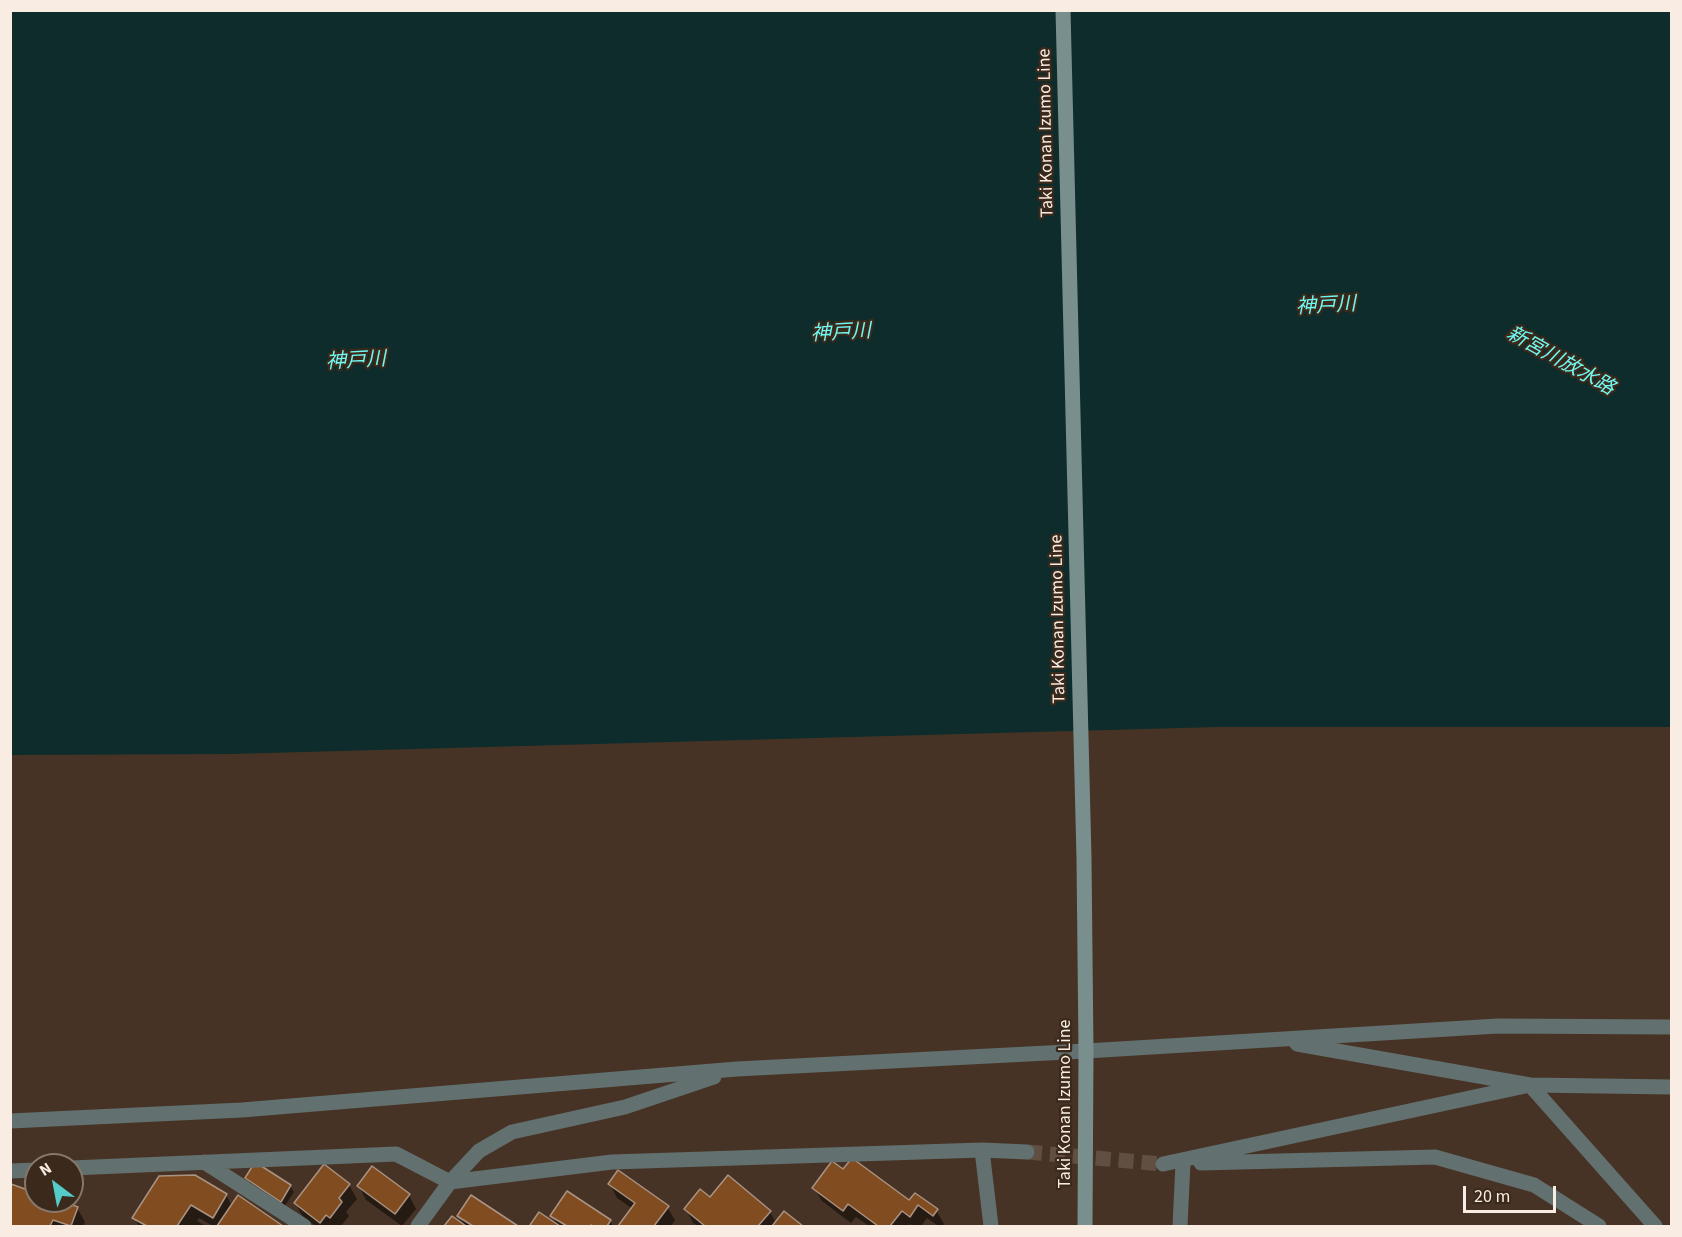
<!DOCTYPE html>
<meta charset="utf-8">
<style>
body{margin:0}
#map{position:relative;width:1682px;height:1237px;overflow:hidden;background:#463325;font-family:"Source Sans 3",sans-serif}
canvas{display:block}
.frame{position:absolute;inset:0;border:12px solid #f8ece3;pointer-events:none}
.north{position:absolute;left:24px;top:1153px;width:60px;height:60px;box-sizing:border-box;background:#3b291b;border:2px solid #87776b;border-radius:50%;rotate:328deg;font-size:16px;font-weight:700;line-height:24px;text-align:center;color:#f8ece3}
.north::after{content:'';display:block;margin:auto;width:21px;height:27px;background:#54cdc8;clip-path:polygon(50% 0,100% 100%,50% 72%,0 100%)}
.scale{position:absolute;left:1463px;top:1186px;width:93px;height:27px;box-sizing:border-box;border:3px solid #f8ece3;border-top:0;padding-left:8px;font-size:18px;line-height:21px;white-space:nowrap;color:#f8ece3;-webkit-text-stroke:4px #3b291b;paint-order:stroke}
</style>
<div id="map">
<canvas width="1682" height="1237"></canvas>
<div class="frame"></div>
<div class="north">N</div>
<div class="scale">20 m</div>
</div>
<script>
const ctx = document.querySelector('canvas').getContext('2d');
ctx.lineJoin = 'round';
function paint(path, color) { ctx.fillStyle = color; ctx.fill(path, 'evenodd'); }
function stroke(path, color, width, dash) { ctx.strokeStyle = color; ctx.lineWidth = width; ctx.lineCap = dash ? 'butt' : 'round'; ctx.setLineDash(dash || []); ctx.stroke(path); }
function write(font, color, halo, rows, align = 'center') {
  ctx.font = font + ' "Source Sans 3","Noto Sans JP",sans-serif'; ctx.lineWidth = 4.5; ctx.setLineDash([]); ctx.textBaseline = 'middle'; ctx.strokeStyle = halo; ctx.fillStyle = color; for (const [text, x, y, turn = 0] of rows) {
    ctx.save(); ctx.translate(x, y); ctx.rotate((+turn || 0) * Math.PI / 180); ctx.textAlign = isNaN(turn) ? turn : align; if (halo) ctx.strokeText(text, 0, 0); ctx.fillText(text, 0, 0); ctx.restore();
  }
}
const water = new Path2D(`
 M10,11h1661v716h-454l-987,27 -219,1z`);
const shadow = new Path2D(`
 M843,1171l67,32 26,7 8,14 -2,2h-4l-11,-8 -6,8h-8l-3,-2 -2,2h-39l-13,-9 -5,6 -29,-22 -8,-13z
 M195,1176l31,19 6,11 6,-9 42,29h-67l-14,-8 -2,3 9,5h-67l-5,-8z
 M247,1178l43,8 4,6 -10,15 -34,-23z
 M610,1184l57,23 8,13 -4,6h-51l13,-17 -16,-11z
 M349,1185l8,14 -11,13 3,4 -8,10h-25l-13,-9 -8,-14z
 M12,1186l24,8v7h20l21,7 8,14 -2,4h-73v-36z
 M359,1186l50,9 7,14 -14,17 -36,-26z
 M472,1197l43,29h-50l-6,-10z
 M710,1199l60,13 6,11 8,-10 16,13h-102l-5,-3 -7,-14z
 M552,1216l58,5 3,5h-55z`);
const building = new Path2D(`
 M852,1158l57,42 6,-7 23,16 -5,7 -15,-11 -8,12 -8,-6 -12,15h-12l-30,-22 -5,7 -31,-23 20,-27 11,8z
 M255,1162l36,23 -10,17 -36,-24z
 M324,1164l26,20 -11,14 3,4 -12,16 -4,-3 -6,8 -26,-20z
 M372,1166l38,28 -15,20 -38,-28z
 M618,1170l51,36 -15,20h-36l17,-23 -27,-19z
 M195,1175l32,19 -14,24 -22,-13 -14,21h-30l-15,-8 27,-42z
 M728,1175l43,36 -13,15h-53l-21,-17 16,-20 10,8z
 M11,1184l25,9v8h25l17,6 -7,19 -18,-6 -3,6h-40z
 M567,1191l44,29 -4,6h-14l-2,-1 -1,1h-23l-17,-10z
 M238,1195l45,31h-66z
 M471,1195l47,31h-45l-16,-10z
 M784,1211l19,15h-31z
 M539,1212l21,14h-28l-2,-1z
 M452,1216l14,10h-22z`);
const minorTunnel = new Path2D(`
 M1027,1152l136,12`);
const minor = new Path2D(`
 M1297,1044l233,41 142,2
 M10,1121l232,-11 495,-41 349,-18 412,-25 174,1
 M982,1150l9,76
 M204,1162l100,64
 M1201,1163l234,-6 99,28 65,41
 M1163,1164l367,-79 125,141
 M72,1168l324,-14 54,28 162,-20 370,-12 45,2
 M10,1171l26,-1
 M418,1226l32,-44 29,-31 33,-19 113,-25 89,-30
 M1180,1226l3,-63`);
const secondary = new Path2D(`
 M1063,10l21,848 2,193 -1,175`);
const streetNames = [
 ["Taki Konan Izumo Line",1047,133,-91],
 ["Taki Konan Izumo Line",1059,619,-91],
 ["Taki Konan Izumo Line",1066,1104,-90]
];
const waterNames = [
 ["神戸川",1326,307,-3],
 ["神戸川",841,334,-3],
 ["神戸川",356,362,-3],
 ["新宮川放水路",1560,362,29]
];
paint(water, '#0d2c2b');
paint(shadow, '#0007');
paint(building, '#804c20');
stroke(building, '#aa9383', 1.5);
stroke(minorTunnel, '#614f42', 15, [15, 8]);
stroke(minor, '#62706f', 15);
stroke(secondary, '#798f8d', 15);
write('18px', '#f8ece3', '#3b291b', streetNames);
write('italic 20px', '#6ef9f3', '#3b291b', waterNames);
</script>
